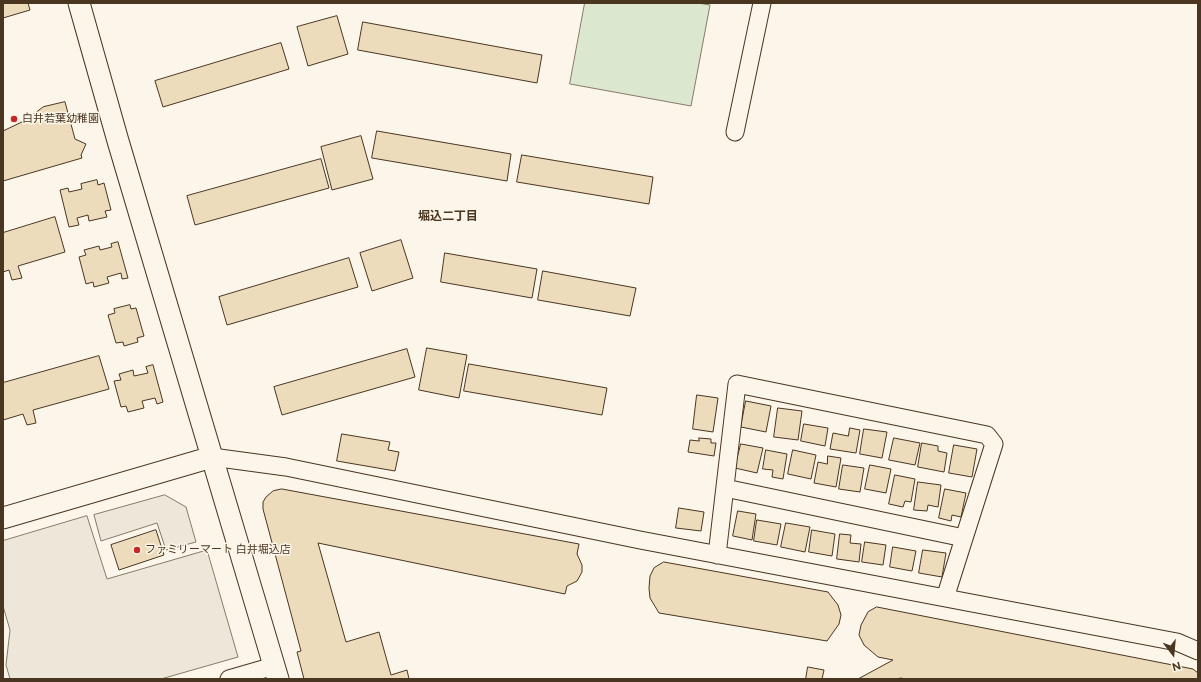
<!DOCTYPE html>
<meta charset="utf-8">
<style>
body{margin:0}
#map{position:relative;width:1201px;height:682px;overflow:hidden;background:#fbf6e9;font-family:Figtree,sans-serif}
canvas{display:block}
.frame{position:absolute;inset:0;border:4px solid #4a3520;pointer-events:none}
.north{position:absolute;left:1153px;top:634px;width:40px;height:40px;-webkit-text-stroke:3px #fbf6e9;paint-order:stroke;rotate:164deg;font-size:11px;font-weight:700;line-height:16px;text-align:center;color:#4a3520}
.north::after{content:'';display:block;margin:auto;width:14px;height:18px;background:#4a3520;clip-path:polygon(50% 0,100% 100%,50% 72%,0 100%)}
</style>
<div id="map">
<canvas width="1201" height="682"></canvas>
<div class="frame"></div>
<div class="north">N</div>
</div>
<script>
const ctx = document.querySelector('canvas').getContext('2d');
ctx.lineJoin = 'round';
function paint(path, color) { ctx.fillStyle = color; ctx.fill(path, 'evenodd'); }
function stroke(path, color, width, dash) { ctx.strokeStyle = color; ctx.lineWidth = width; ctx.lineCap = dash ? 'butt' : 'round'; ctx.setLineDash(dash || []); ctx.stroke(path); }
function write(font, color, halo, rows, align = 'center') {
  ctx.font = font + ' Figtree,"Noto Sans JP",sans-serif'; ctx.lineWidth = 3; ctx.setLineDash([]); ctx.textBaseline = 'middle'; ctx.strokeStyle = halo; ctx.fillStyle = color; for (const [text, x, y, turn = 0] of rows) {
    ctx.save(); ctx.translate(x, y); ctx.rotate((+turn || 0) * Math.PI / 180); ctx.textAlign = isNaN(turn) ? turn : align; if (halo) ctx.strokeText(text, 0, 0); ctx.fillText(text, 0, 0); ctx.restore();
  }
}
const green = new Path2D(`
 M585,3h113l12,2 -19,101 -121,-22z`);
const parking = new Path2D(`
 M165,495l21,12 10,35 -30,8 -9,-27 -56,18 -7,-26z
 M87,516l20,63 100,-29 31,107 -77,22h-151l-4,-14 4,-35 -7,-24v-65z`);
const building = new Path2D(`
 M3,3h25l2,7 -27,8z
 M337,16l11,38 -40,12 -11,-39z
 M363,22l179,33 -5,28 -179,-33z
 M281,43l8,26 -126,38 -8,-26z
 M65,102l10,37 11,5 -5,11 1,3 -79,23v-50l23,-11 17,-13z
 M377,131l134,23 -4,27 -135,-23z
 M361,136l12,43 -41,11 -11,-43z
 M522,155l131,22 -4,27 -132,-22z
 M321,159l8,29 -134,37 -8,-29z
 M97,180l1,5 6,-2 7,27 -6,1 2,6 -18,4 -1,-6 -11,3 2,7 -10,2 -9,-37 8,-2 1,4 13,-3 -1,-5z
 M55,217l10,35 -47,14 4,12 -10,2 -3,-10 -6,2v-39z
 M401,240l12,38 -41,13 -12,-38z
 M118,242l10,36 -6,1 -1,-6 -14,4 2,6 -15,4 -1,-5 -7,2 -7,-27 7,-2 -2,-5 15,-4 1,4 12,-3 -1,-3z
 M445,253l92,16 -5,29 -91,-16z
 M349,258l9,29 -131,38 -8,-28z
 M543,271l93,17 -6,28 -92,-16z
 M130,305l1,4 5,-1 8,28 -7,2 1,4 -14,4 -1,-4 -7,1 -8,-28 7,-2 -1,-4z
 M427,348l40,7 -8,43 -40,-8z
 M407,349l8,28 -133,38 -8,-28z
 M99,356l10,33 -76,21 3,13 -9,2 -4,-11 -20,6v-37z
 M469,364l138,24 -5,27 -138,-24z
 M153,365l10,37 -6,2 -2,-6 -13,3 2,7 -16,4 -2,-6 -5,1 -7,-26 7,-1 -2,-6 14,-4 1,6 14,-3 -2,-6z
 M697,395l21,3 -5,34 -20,-3z
 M746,401l25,5 -5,26 -25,-5z
 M778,408l24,3 -4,29 -24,-3z
 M804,424l24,4 -3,18 -24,-5z
 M850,428l10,2 -4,23 -26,-4 3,-16 15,3z
 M864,429l23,3 -5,26 -22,-4z
 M342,434l48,8 -2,8 11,2 -4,19 -58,-10z
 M699,438l12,1v4h5l-2,13 -26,-4 2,-12 9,1z
 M894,438l26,5 -5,22 -26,-5z
 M922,443l16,3v5l9,2 -3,19 -26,-5z
 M741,444l22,4 -6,25 -22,-5z
 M954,445l23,4 -5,28 -23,-4z
 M766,450l21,4 -4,25 -11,-2 1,-7 -10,-1z
 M793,450l23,5 -5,24 -23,-5z
 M828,456l13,2 -5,29 -22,-4 4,-21 9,2z
 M843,465l21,3 -4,24 -21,-3z
 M870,465l21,4 -5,24 -21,-4z
 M895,475l20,4 -4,23 -6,-1 -2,6 -14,-3z
 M918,482l23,3 -3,22 -10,-2 -1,6 -13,-1z
 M282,489l297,55 -2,10 5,11v7l-5,9 -10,5 -2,8 -247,-51 28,99 33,-10 12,43 16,-5 2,9h-105l-7,-27 4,-1 -38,-142v-7l3,-5 7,-6z
 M945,489l21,4 -5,24 -9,-2 -1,6 -12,-3z
 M679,508l25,4 -3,19 -25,-3z
 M738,511l18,3 -4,26 -19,-4z
 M757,520l24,4 -4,21 -23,-4z
 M786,523l24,4 -5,25 -24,-5z
 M156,530l8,25 -45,15 -8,-25z
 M812,530l23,4 -3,22 -23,-4z
 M840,534l11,1 -1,8 11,1 -2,18 -22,-3z
 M865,542l21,3 -3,20 -21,-3z
 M893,547l23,4 -4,20 -22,-4z
 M923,550l23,3 -4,24 -23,-4z
 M664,562l164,30 10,13 3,10 -2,9 -12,17 -168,-28 -9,-15 -1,-10 1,-12 4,-8z
 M877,607l316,62 5,4v6h-291l-7,-1 -2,1h-40l35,-19 -15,-3 -14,-12 -5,-10 2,-10 7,-13z
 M808,667l16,3 -2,9h-16z`);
const minor = new Path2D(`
 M735,132l27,-129
 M212,457l74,10 354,73 537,102 21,9
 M725,488l239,50
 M717,555l20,-171 250,51 7,9 -49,154
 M229,679l45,-13`);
const tertiary = new Path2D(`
 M79,3l39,138 160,538
 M3,518l209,-61`);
const markers = [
 [14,119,4,"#c62828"],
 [137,550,4,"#c62828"]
];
const poiNames = [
 ["白井若葉幼稚園",22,119],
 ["ファミリーマート 白井堀込店",145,550]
];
const neighbourhoodNames = [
 ["堀込二丁目",448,216]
];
paint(green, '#dce7d0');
stroke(green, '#887966', 1);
paint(parking, '#ede7d9');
stroke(parking, '#887966', 1);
paint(building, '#ecdcbc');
stroke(building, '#4a3520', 1);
stroke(minor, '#4a3520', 19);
stroke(tertiary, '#4a3520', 23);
stroke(minor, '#fbf6e9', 17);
stroke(tertiary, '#fbf6e9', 21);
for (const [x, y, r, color] of markers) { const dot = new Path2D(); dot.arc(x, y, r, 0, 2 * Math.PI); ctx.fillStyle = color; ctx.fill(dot); stroke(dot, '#fbf6e9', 1.5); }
write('11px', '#4a3520', '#fbf6e9', poiNames, 'left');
write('bold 12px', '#4a3520', '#fbf6e9', neighbourhoodNames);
</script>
